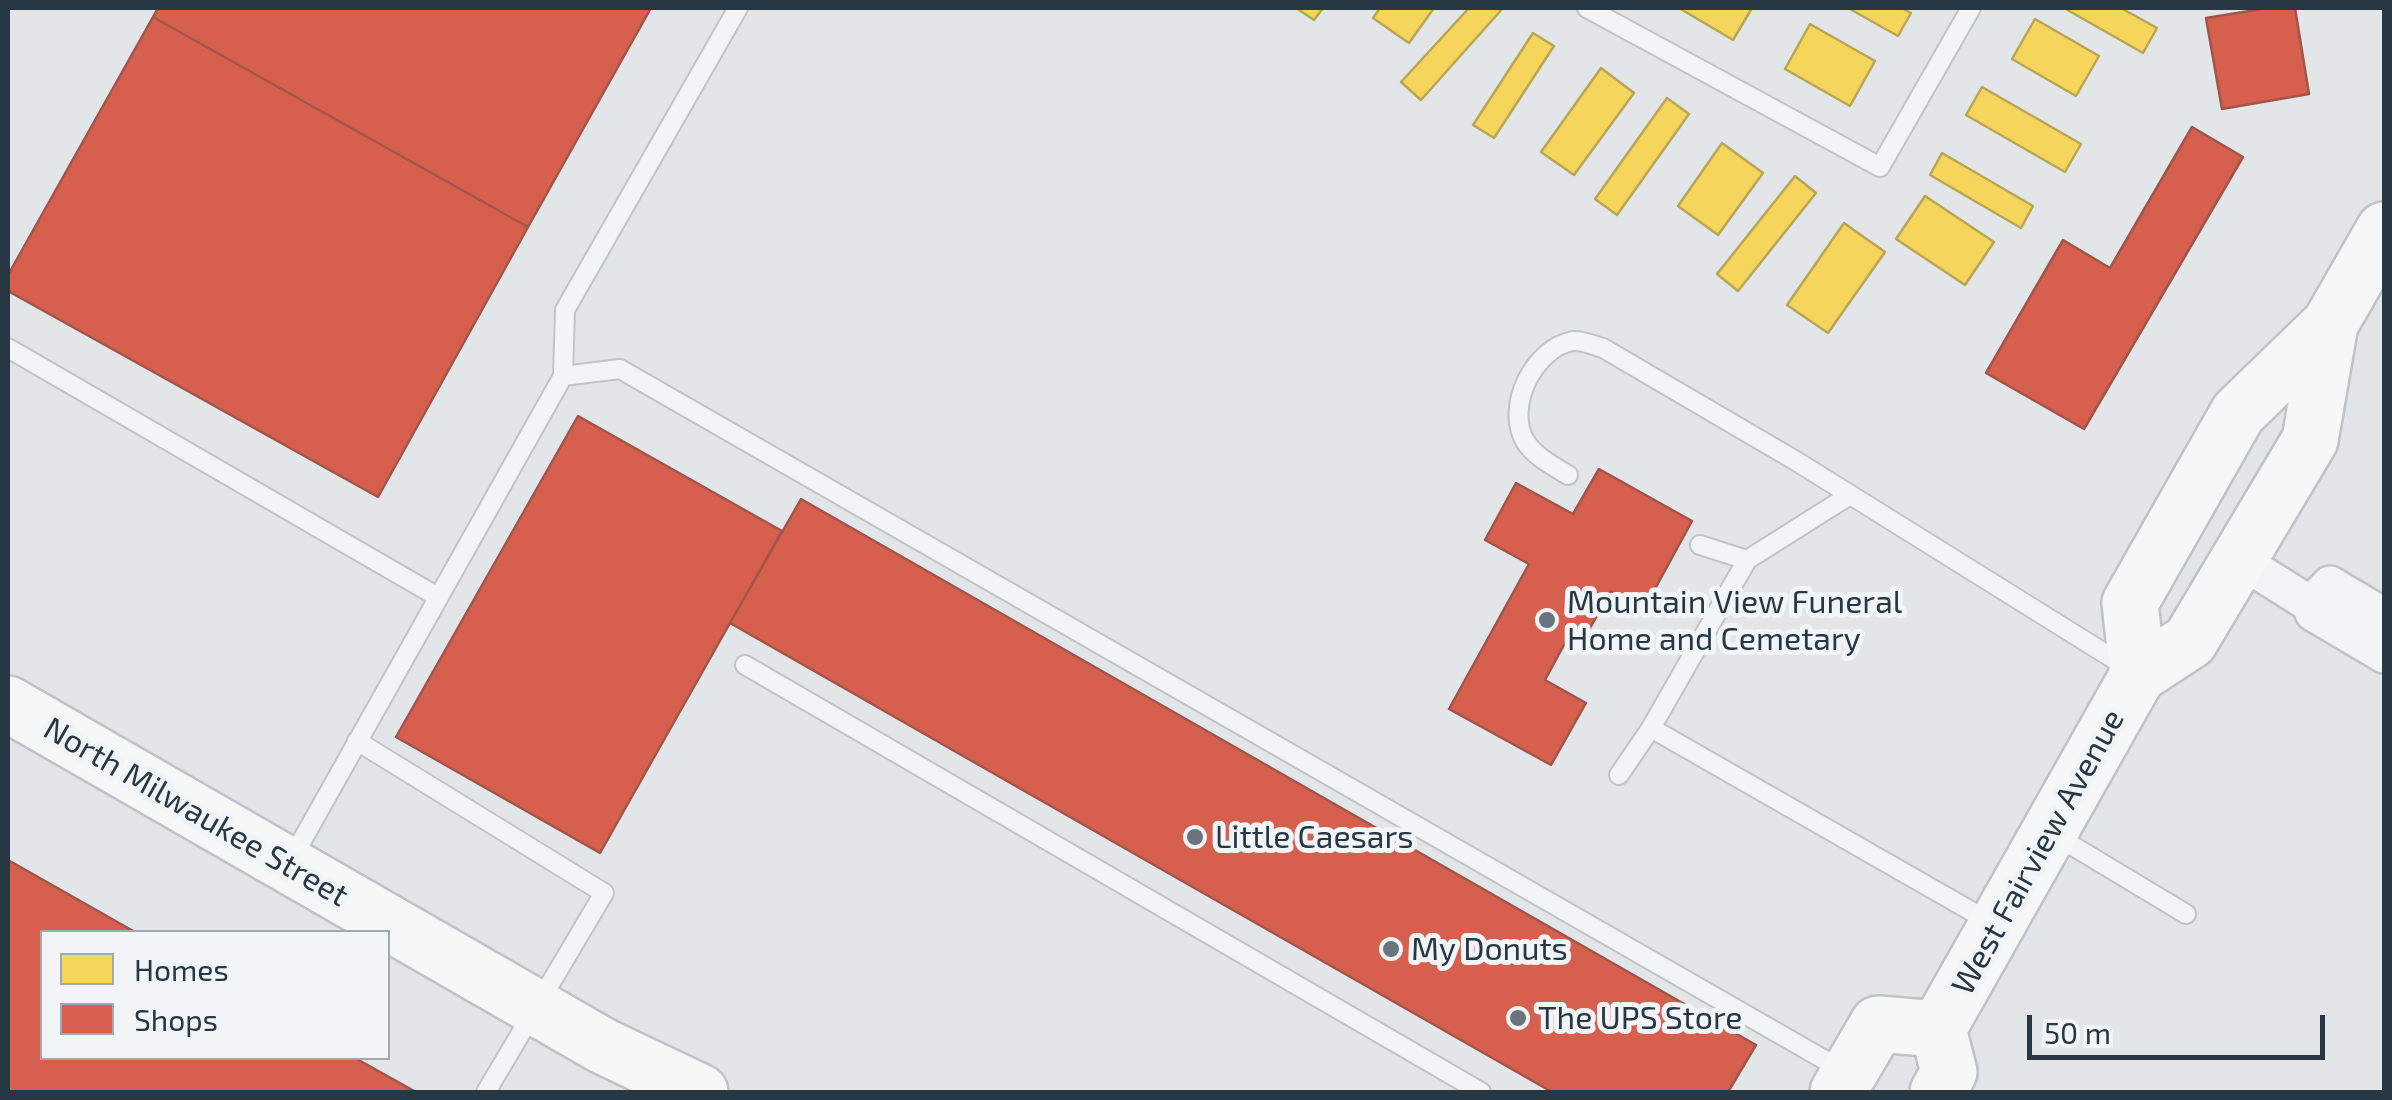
<!DOCTYPE html>
<style>
body{margin:0}
#map{position:relative;width:2392px;height:1100px;overflow:hidden;background:#e3e6e9;font-family:"Exo 2",sans-serif}
canvas{display:block}
.frame{position:absolute;inset:0;border:10px solid #273744;pointer-events:none}
.legend{position:absolute;left:40px;top:930px;width:350px;height:130px;box-sizing:border-box;background:#f1f5f8;border:2px solid #a0a9b0;margin:0;padding:12px 18px;list-style:none;font-size:30px;color:#273744}
.legend li{display:flex;align-items:center;gap:20px;height:50px}
.legend b{width:50px;border:2px solid #a0a9b0}
.scale{position:absolute;left:2027px;top:1015px;width:298px;height:45px;box-sizing:border-box;border:5px solid #273744;border-top:0;padding-left:12px;font-size:30px;line-height:35px;white-space:nowrap;color:#273744;-webkit-text-stroke:8px #f1f5f8;paint-order:stroke}
</style>
<div id="map">
<canvas width="2392" height="1100"></canvas>
<div class="frame"></div>
<ul class="legend">
<li><b style="height:28px;background:#f6d55c"></b>Homes</li>
<li><b style="height:28px;background:#d6604d"></b>Shops</li>
</ul>
<div class="scale">50 m</div>
</div>
<script>
const ctx = document.querySelector('canvas').getContext('2d');
ctx.lineJoin = 'round';
function paint(path, color) { ctx.fillStyle = color; ctx.fill(path, 'evenodd'); }
function stroke(path, color, width, dash) { ctx.strokeStyle = color; ctx.lineWidth = width; ctx.lineCap = dash ? 'butt' : 'round'; ctx.setLineDash(dash || []); ctx.stroke(path); }
function write(font, color, halo, rows, align = 'center') {
  ctx.font = font + ' "Exo 2",sans-serif'; ctx.lineWidth = 10; ctx.setLineDash([]); ctx.textBaseline = 'middle'; ctx.strokeStyle = halo; ctx.fillStyle = color; for (const [text, x, y, turn = 0] of rows) {
    ctx.save(); ctx.translate(x, y); ctx.rotate((+turn || 0) * Math.PI / 180); ctx.textAlign = isNaN(turn) ? turn : align; if (halo) ctx.strokeText(text, 0, 0); ctx.fillText(text, 0, 0); ctx.restore();
  }
}
const homes = new Path2D(`
 M1296,8h27l-9,12z
 M1380,8h54l-25,35 -36,-25z
 M1469,8h34l-82,92 -20,-18z
 M1679,8h73l-19,32z
 M1848,8h54l9,5 -13,23z
 M2064,8h57l36,20 -14,25z
 M2035,19l64,37 -23,40 -64,-37z
 M1810,24l65,37 -25,45 -65,-37z
 M1533,33l21,13 -60,92 -21,-13z
 M1601,68l33,25 -60,82 -33,-23z
 M1982,87l99,57 -16,28 -99,-57z
 M1667,98l22,16 -72,101 -22,-16z
 M1722,143l41,30 -45,62 -40,-29z
 M1942,153l91,53 -12,22 -91,-53z
 M1795,176l21,17 -78,98 -21,-17z
 M1925,196l69,46 -29,43 -69,-46z
 M1844,223l41,29 -57,81 -41,-28z`);
const shops = new Path2D(`
 M158,8h493l-123,219 -375,-210z
 M2268,8h27l14,86 -87,15 -16,-91z
 M153,17l375,210 -150,270 -370,-206v-16z
 M2192,127l51,30 -159,272 -98,-56 77,-133 47,28z
 M578,416l204,115 -182,322 -204,-116z
 M1599,469l93,52 -48,88 -33,-18 -26,46 -13,-7 -27,50 41,23 -35,62 -102,-56 80,-145 -44,-24 31,-57 57,31z
 M801,499l955,546 -28,47h-176l-822,-469z
 M8,860l127,72h-93v126h313l61,34h-408z`);
const lane = new Path2D(`
 M1587,8l293,159 91,-159
 M8,348l430,249
 M563,376l2,-66 173,-302
 M1568,475c-15,-9 -34,-19 -43,-34 -20,-35 9,-93 48,-100 9,-1 22,5 30,7l193,113 329,205
 M1700,545l47,15 103,-65
 M745,665l736,427
 M1651,728l341,195
 M357,741l247,152 -118,199
 M1619,775l32,-47 96,-168
 M2053,834l133,80
 M291,860l272,-484 57,-7 1224,702`);
const street = new Path2D(`
 M2240,560l70,44 3,9 71,42
 M2310,604l20,-20 54,32`);
const primary = new Path2D(`
 M2138,675l-8,-72 108,-190 92,-89 54,-94
 M8,704l595,342 97,46
 M1838,1092l40,-68 60,5
 M1938,1092l11,-20 -11,-43 200,-354 52,-34 120,-201 20,-116`);
const markers = [
 [1547,620,10,"#69747e"],
 [1195,837,10,"#69747e"],
 [1391,949,10,"#69747e"],
 [1518,1018,10,"#69747e"]
];
const poiNames = [
 ["Mountain View Funeral",1567,602],
 ["Home and Cemetary",1567,639],
 ["Little Caesars",1215,837],
 ["My Donuts",1411,949],
 ["The UPS Store",1538,1018]
];
const streetNames = [
 ["North Milwaukee Street",196,812,30],
 ["West Fairview Avenue",2038,852,-61]
];
paint(homes, '#f6d55c');
stroke(homes, '#b8a655', 2.5);
paint(shops, '#d6604d');
stroke(shops, '#a2544a', 2.5);
stroke(lane, '#c1c4c7', 22);
stroke(street, '#c1c4c7', 40);
stroke(primary, '#bfc3c7', 60);
stroke(lane, '#f3f4f5', 18);
stroke(street, '#f3f4f5', 35);
stroke(primary, '#f6f7f7', 55);
for (const [x, y, r, color] of markers) { const dot = new Path2D(); dot.arc(x, y, r, 0, 2 * Math.PI); ctx.fillStyle = color; ctx.fill(dot); stroke(dot, '#f1f5f8', 4); }
write('32px', '#273744', '#f1f5f8', poiNames, 'left');
write('32px', '#273744', '#f1f5f8', streetNames);
</script>
